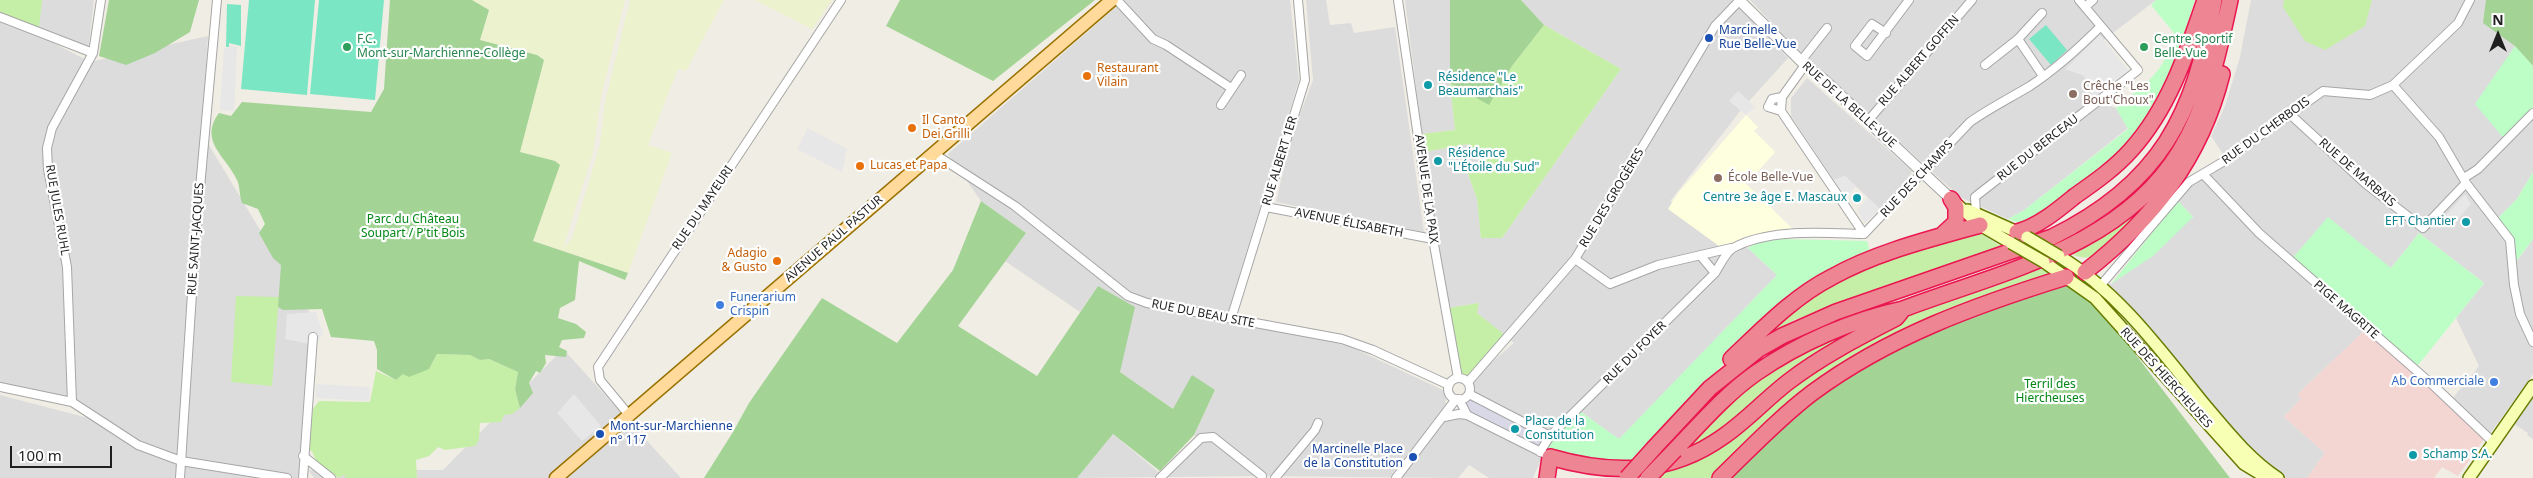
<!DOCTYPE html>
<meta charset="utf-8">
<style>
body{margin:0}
#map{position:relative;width:2533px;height:478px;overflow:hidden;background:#f0ede4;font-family:"Noto Sans",sans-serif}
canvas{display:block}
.north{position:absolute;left:2473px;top:10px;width:50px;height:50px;-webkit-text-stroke:4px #fff;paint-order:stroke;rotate:0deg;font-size:14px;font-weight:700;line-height:20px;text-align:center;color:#1f1f1f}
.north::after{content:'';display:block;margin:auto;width:18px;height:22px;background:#1f1f1f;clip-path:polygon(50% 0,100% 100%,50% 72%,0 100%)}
.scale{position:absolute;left:10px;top:446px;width:102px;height:22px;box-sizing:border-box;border:2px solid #1f1f1f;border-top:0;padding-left:6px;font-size:15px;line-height:18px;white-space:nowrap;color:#1f1f1f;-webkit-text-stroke:4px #fff;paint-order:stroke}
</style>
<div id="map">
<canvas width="2533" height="478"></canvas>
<div class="north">N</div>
<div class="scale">100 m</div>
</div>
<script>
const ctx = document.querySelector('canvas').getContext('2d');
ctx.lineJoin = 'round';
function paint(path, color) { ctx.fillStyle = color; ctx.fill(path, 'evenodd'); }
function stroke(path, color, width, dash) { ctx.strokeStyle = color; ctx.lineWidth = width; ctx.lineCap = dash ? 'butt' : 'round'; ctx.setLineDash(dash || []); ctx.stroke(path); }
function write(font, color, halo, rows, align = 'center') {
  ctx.font = font + ' "Noto Sans",sans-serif'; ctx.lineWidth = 4.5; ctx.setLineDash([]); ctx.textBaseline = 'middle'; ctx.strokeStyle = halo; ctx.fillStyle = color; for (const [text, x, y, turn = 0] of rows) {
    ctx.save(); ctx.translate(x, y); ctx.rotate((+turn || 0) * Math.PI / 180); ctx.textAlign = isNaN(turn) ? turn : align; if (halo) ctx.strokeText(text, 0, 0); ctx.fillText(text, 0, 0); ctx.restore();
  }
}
const residential = new Path2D(`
 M39,0h55l-6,51 -51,-18z
 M1124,0h166l9,80 -74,242 90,15 36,10 94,44 1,15 -53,67 3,4 48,-60 15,-3 81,38 2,5 -9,21h-44l-20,-13 -11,13 -196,-2 -185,2 36,-44 49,41 38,-37 -6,-3 21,-45 -42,19 -53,-37 -22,-86 -18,26 -75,-51 21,-28 -45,-32 -33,-47z
 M1306,0h20l4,25 21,-2 3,10 41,-6 29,205 -148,-30 14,-61 23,-61z
 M1405,0h45v83l5,47 -33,4z
 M1521,0h211l56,58 -47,52 -70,90 3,11 45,35 29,2 29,27 -158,165 -40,-30 -29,26 -80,-45 -2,-9 46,-39 -37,-30 1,-10 -30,5 -24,-156 44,-8 8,5 4,12 -1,8 -12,3 10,27 4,39h21l119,-169 -77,-44z
 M1750,0h406l-90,69 17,6 7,9 3,17 23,7 12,20 -105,83 -15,8 -48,-22 -166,-151z
 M2251,0h282v66l-19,-19 16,70 3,2v53l-16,27 -21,21 8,10 9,36 20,-27v135l-44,61 -37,-36 27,-33 -23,-48 28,-35 -65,-50 -28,35 -24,60 -69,66 4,4 -18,19 41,36 -18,25h-29l-11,-7 -166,-186 10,-1 82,-67 -18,-19 14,-16 38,-22 -16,-24 14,-30 15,-49z
 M0,15l90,47 118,-26 -12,191 8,-90 111,184 -6,149h134l120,-121 118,129h-367l-5,-7 -1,7h-308v-83l115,30 -43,-23 -72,-14z
 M1807,78l105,93 -7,14 -25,24 -35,-33 -11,4 -43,-64v-18z
 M2533,397v42l-6,-4 1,-2 -14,-9z`);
const commercial = new Path2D(`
 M2367,328l75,68 42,43 -26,37 -16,-9 -8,11h-127l18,-25 -41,-36 17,-18 -3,-5z`);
const education = new Path2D(`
 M1746,115l12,12 -4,4 21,21 -20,23 -5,-3 -7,9 51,49 -25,3 -50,13 -51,-37 10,-16z`);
const farmland = new Path2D(`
 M472,0h153l-24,97 -8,56 -30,95 9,-10 28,-94 5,-42 25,-102h94l-38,71 -8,-2 -30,76 24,8 -44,120 -95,-32 26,-76 -4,-4 -35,-9 24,-92 -7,-5 -57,-15 9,-30z
 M755,0h77l-20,29z`);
const grass = new Path2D(`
 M0,0h42l-3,28 -39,-12z
 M2284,0h88l-7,26 -40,24 -20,-9 -22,-34z
 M1544,25l77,44 -119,169h-21l-4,-39 -10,-28 12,-2c2,-11 -1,-19 -11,-25l-44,8 -2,-18 33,-4 -5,-47 39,21 23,-38z
 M2174,178c-17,17 -64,74 -84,79 -8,2 -16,-2 -23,-5z
 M1978,232l24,15 -208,73 -32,20c54,-66 138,-85 216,-108z
 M2036,265l15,10 -321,187 -18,16h-53l8,-9 29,-8 37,-25 106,-84 64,-34 104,-37z
 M236,296l43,1 -7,89 -41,-4z
 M1479,303l-2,10 28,22 -36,41 -9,-2 -12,-66z
 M1874,322l-145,107 -45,23c25,-27 50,-55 79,-78 29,-22 77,-39 111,-52z
 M437,354l33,1 10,5 9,-1 29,13 -3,17 5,19 -8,6 -8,1 -3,7 -21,1 -1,17 -4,6 -30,4 -7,-3 -9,9 -13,4 1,18h-71l-2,-3 -6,3 -22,-17 -4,-10h-5l6,-42 6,-8 51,1 6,-31 20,9 7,-6 26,-5z`);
const forest = new Path2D(`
 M109,0h90l-9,32 -35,21 -29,12 -27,-9z
 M390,0h82l17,10 -9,30 57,15 7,5 -24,92 35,9 5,4 -27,76 95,32 -3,7 -46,-19 -4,39 -15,8 -2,10 18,6 10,8 -2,6 -22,2 -3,7 8,4 -1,6 -21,-2 1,8 -6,10 -4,-2 -7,12 4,10 -13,15 -5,-19 3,-17 -29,-13 -9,1 -10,-5 -33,-1 -8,15 -20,8 -6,-3 -7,6 -19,-11v-19l-3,-9 -43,-4 -9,-28 -39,1 -5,-3 3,-42 -8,-7 -14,-25 6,-9 -7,-15 -16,-6c-3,-8 -2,-18 -5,-23 -11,-24 -39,-39 -18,-67l12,3 11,-14 129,10 13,-23z
 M900,0h195l-102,81 -107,-55z
 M1450,0h71l23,25 -32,41 -23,39 -39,-22z
 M2486,0h47v66l-18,-20 -32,-23z
 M981,201l45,32 -68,93 79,50 61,-90 37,21 -15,65 53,37 19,-34 23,15 -21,45 -34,36 -47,-37 -36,44h-373l29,-46 16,-29 73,-105 75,45 56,-73z
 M2066,277l76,74 -6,4 94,123h-510l149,-123z`);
const park = new Path2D(`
 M2156,0h39l-22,67 -16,37 -26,34 -17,19 -55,46 -31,19 -8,1 -12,-4 15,-8 105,-82 -12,-21c30,-25 49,-35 58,-75l-23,-28z
 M2515,46l18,20v47l-27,28 -31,-37z
 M2533,172v67l-21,28 -2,-27 -14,-20 21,-21z
 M2178,201l15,16 -40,39 -42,28z
 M2328,217l63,51 28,-35 65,50 -69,86 -125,-108z
 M1782,239l85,2 3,12 -102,64 -140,147 -88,-12 38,-42 41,29 158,-164 -29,-27 9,-5z`);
const pitch = new Path2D(`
 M249,0h66l-8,95 -66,-6z
 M319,0h65l-9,100 -65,-6z
 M227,4l14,1v41l-12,-3v4h-3z
 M2046,25l21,25 -16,15 -22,-26z`);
const parking = new Path2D(`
 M2100,35l30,37 -37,29 -3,-17 -7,-9 -18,-6z
 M230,45l7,2 -3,64 -14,-1 4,-62h6z
 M1738,91l17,16 -9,8 -17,-14z
 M808,128l39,21 -5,23 -45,-23z
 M1845,176l11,10 -11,13 -11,-19z
 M2465,194l6,10 -16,19 -9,-8z
 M1868,198l12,11 -15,14 -8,-13z
 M316,312l7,22 -8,11 -30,-6 2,-25z
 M316,384l54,3 -1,14 -53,-3z
 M574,394l27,32 -19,15 -25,-28z`);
const plaza = new Path2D(`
 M1467,396l83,40 -10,16 -73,-37 -5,-16z`);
const minor = new Path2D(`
 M1117,0l36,39 13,6 65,43
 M1398,0l35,239 25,139
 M2085,7l8,-7
 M0,17l93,36
 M1886,33l-14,-9 -17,22 12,10 42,-56
 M2018,39l24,-26
 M1801,61l26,-33
 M1985,65l33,-26 25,37
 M2393,85l46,52 27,46 44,57 4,45 6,29 13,28
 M1782,97l-1,14 -13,-4 4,-8z
 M1782,97l23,-32
 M1221,105l20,-30
 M1781,111l83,123
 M2292,116l74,68 57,44 43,-45
 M1867,122l105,-122
 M933,153l82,53 113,90 19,7 195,36 31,11 76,35
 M2203,174l56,59 175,153 59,56
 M2464,178l14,-9 55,-56
 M1266,207l167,32
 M1976,213l-1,-16 5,-4 158,-123 -59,-70
 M1700,255l15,18
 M1575,259l35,25 48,-19 73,-17
 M2101,285l88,-103 32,-19 102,-72 47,4 23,-10 65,-62 12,-23
 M1231,319l74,-239 -7,-80
 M1448 389a11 11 0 1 1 22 0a11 11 0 1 1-22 0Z
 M1468,382l107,-123 140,-233 25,-26
 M0,387l72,15 66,43 43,16 106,17
 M1469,394l81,42
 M1459,399l8,16 76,38
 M72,402l-5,-135 -19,-98 -1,-21 5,-20 41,-75 8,-53
 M629,415l-29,-35 -2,-13 243,-367
 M1444,417l15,-3 8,1
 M1540,452l10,-16 165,-163c5,-8 11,-21 18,-25 36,-20 91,-15 131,-14l106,-112c20,-14 40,-24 60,-36 26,-17 49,-38 71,-60
 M303,456l28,22
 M180,478l16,-246 21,-232
 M303,478l10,-141
 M1160,478l41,-40 12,-1 49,39
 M1275,478l40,-48 3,-7
 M1396,478l60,-79`);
const tertiary = new Path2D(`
 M1739,0l66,65 18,14 128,120`);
const secondary = new Path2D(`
 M1952,200l28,25 31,18
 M1968,210l56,25
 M2059,256c60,36 102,95 146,149 22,26 44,54 73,73
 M2044,262l51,36 149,166 23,14
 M2469,478l64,-92`);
const primary = new Path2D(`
 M556,478l556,-478`);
const motorway = new Path2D(`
 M2017,232c21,-5 42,-23 58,-36 20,-14 40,-28 56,-46 38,-42 56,-97 74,-150
 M1943,234l13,-12v-15l-5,-8
 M2085,272c68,-53 116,-114 137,-198
 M1731,359c32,-30 62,-62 101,-82 45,-25 98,-38 148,-52
 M1654,448l56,-60 49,-39 23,-13 54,-24 216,-75c108,-53 143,-122 162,-237
 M1675,450c26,-27 51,-56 81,-77 43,-30 96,-53 147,-64 98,-37 219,-62 277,-158 28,-46 39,-100 50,-151
 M1547,478l3,-21c62,18 120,18 174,-21 23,-16 42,-37 64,-54 34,-26 71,-45 108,-64l5,-6
 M1720,478c30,-29 59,-60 92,-85 77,-57 164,-88 254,-116`);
const secondaryBridge = new Path2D(`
 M2027,237l32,19
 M2011,243l33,19`);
const motorwayBridge = new Path2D(`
 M1627,478l27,-30
 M1648,478l27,-28`);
const markers = [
 [1709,38,5,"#1a4fb4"],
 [347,47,5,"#2e9e5b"],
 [2144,47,5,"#2e9e5b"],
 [1087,76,5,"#e8710a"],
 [1428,85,5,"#0f9aa8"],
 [2073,94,5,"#8d6e63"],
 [912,128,5,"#e8710a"],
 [1438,161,5,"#0f9aa8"],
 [860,166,5,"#e8710a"],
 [1718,178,5,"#8d6e63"],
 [1857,198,5,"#0f9aa8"],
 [2466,222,5,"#0f9aa8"],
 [777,261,5,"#e8710a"],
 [720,305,5,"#3f7fe0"],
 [2494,382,5,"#3f7fe0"],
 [1515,429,5,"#0f9aa8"],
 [600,434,5,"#1a4fb4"],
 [2413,455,5,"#0f9aa8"],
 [1413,457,5,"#1a4fb4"]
];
const transitNames = [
 ["Marcinelle",1719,31],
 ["Rue Belle-Vue",1719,45],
 ["Mont-sur-Marchienne",610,427],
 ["n° 117",610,441],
 ["Marcinelle Place",1403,450,"right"],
 ["de la Constitution",1403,464,"right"]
];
const leisureNames = [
 ["F.C.",357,40],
 ["Mont-sur-Marchienne-Collège",357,54],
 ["Centre Sportif",2154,40],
 ["Belle-Vue",2154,54]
];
const streetNames = [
 ["RUE ALBERT GOFFIN",1919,61,-49],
 ["RUE DE LA BELLE-VUE",1849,105,42],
 ["RUE DU CHERBOIS",2266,131,-36],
 ["RUE DU BERCEAU",2038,148,-38],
 ["RUE ALBERT 1ER",1280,161,-73],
 ["RUE DE MARBAIS",2357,173,41],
 ["RUE DES CHAMPS",1917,179,-47],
 ["AVENUE DE LA PAIX",1426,189,82],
 ["RUE DES GROGÈRES",1612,198,-59],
 ["RUE DU MAYEURI",703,208,-56],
 ["RUE JULES RUHL",57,210,80],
 ["AVENUE ÉLISABETH",1349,223,11],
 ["RUE SAINT-JACQUES",196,239,-86],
 ["AVENUE PAUL PASTUR",834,239,-41],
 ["PIGE MAGRITE",2346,310,41],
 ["RUE DU BEAU SITE",1203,314,11],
 ["RUE DU FOYER",1635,353,-45],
 ["RUE DES HIERCHEUSES",2166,378,48]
];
const foodNames = [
 ["Restaurant",1097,69],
 ["Vilain",1097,83],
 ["Il Canto",922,121],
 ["Dei Grilli",922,135],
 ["Lucas et Papa",870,166],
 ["Adagio",767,254,"right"],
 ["& Gusto",767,268,"right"]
];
const cultureNames = [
 ["Résidence \"Le",1438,78],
 ["Beaumarchais\"",1438,92],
 ["Résidence",1448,154],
 ["\"L'Étoile du Sud\"",1448,168],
 ["Centre 3e âge E. Mascaux",1847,198,"right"],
 ["EFT Chantier",2456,222,"right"],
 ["Place de la",1525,422],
 ["Constitution",1525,436],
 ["Schamp S.A.",2423,455]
];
const educationNames = [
 ["Crêche \"Les",2083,87],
 ["Bout'Choux\"",2083,101],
 ["École Belle-Vue",1728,178]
];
const parkNames = [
 ["Parc du Château",413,220],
 ["Soupart / P'tit Bois",413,234],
 ["Terril des",2050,385],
 ["Hiercheuses",2050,399]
];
const shopNames = [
 ["Funerarium",730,298],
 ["Crispin",730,312],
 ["Ab Commerciale",2484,382,"right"]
];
paint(residential, '#dddcdc');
paint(commercial, '#f3d5d2');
paint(education, '#fdffde');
paint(farmland, '#ecf1ce');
paint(grass, '#c5efa6');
paint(forest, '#a3d395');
paint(park, '#bdfec7');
paint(pitch, '#7be6c4');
paint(parking, '#e7e7e7');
paint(plaza, '#d9d8e6');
stroke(minor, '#a6a6a6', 10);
stroke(tertiary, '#a6a6a6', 12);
stroke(secondary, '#667b00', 14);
stroke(primary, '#997100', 15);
stroke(motorway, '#ea1650', 18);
stroke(minor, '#fff', 8);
stroke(tertiary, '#fff', 10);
stroke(secondary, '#f6ffb4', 11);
stroke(primary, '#ffda9a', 12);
stroke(motorway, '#ee8592', 15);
stroke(secondaryBridge, '#667b00', 14, []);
stroke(motorwayBridge, '#ea1650', 18, []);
stroke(secondaryBridge, '#f6ffb4', 11);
stroke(motorwayBridge, '#ee8592', 15);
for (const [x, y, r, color] of markers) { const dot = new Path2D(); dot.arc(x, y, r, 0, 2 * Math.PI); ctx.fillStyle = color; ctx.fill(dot); stroke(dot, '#fff', 2); }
write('12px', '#164399', '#fff', transitNames, 'left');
write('12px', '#27864d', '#fff', leisureNames, 'left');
write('12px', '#1f1f1f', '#fff', streetNames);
write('12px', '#c56008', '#fff', foodNames, 'left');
write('12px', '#0d838f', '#fff', cultureNames, 'left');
write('12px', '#785e54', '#fff', educationNames, 'left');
write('12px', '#028716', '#fff', parkNames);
write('12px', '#366cbe', '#fff', shopNames, 'left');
</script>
